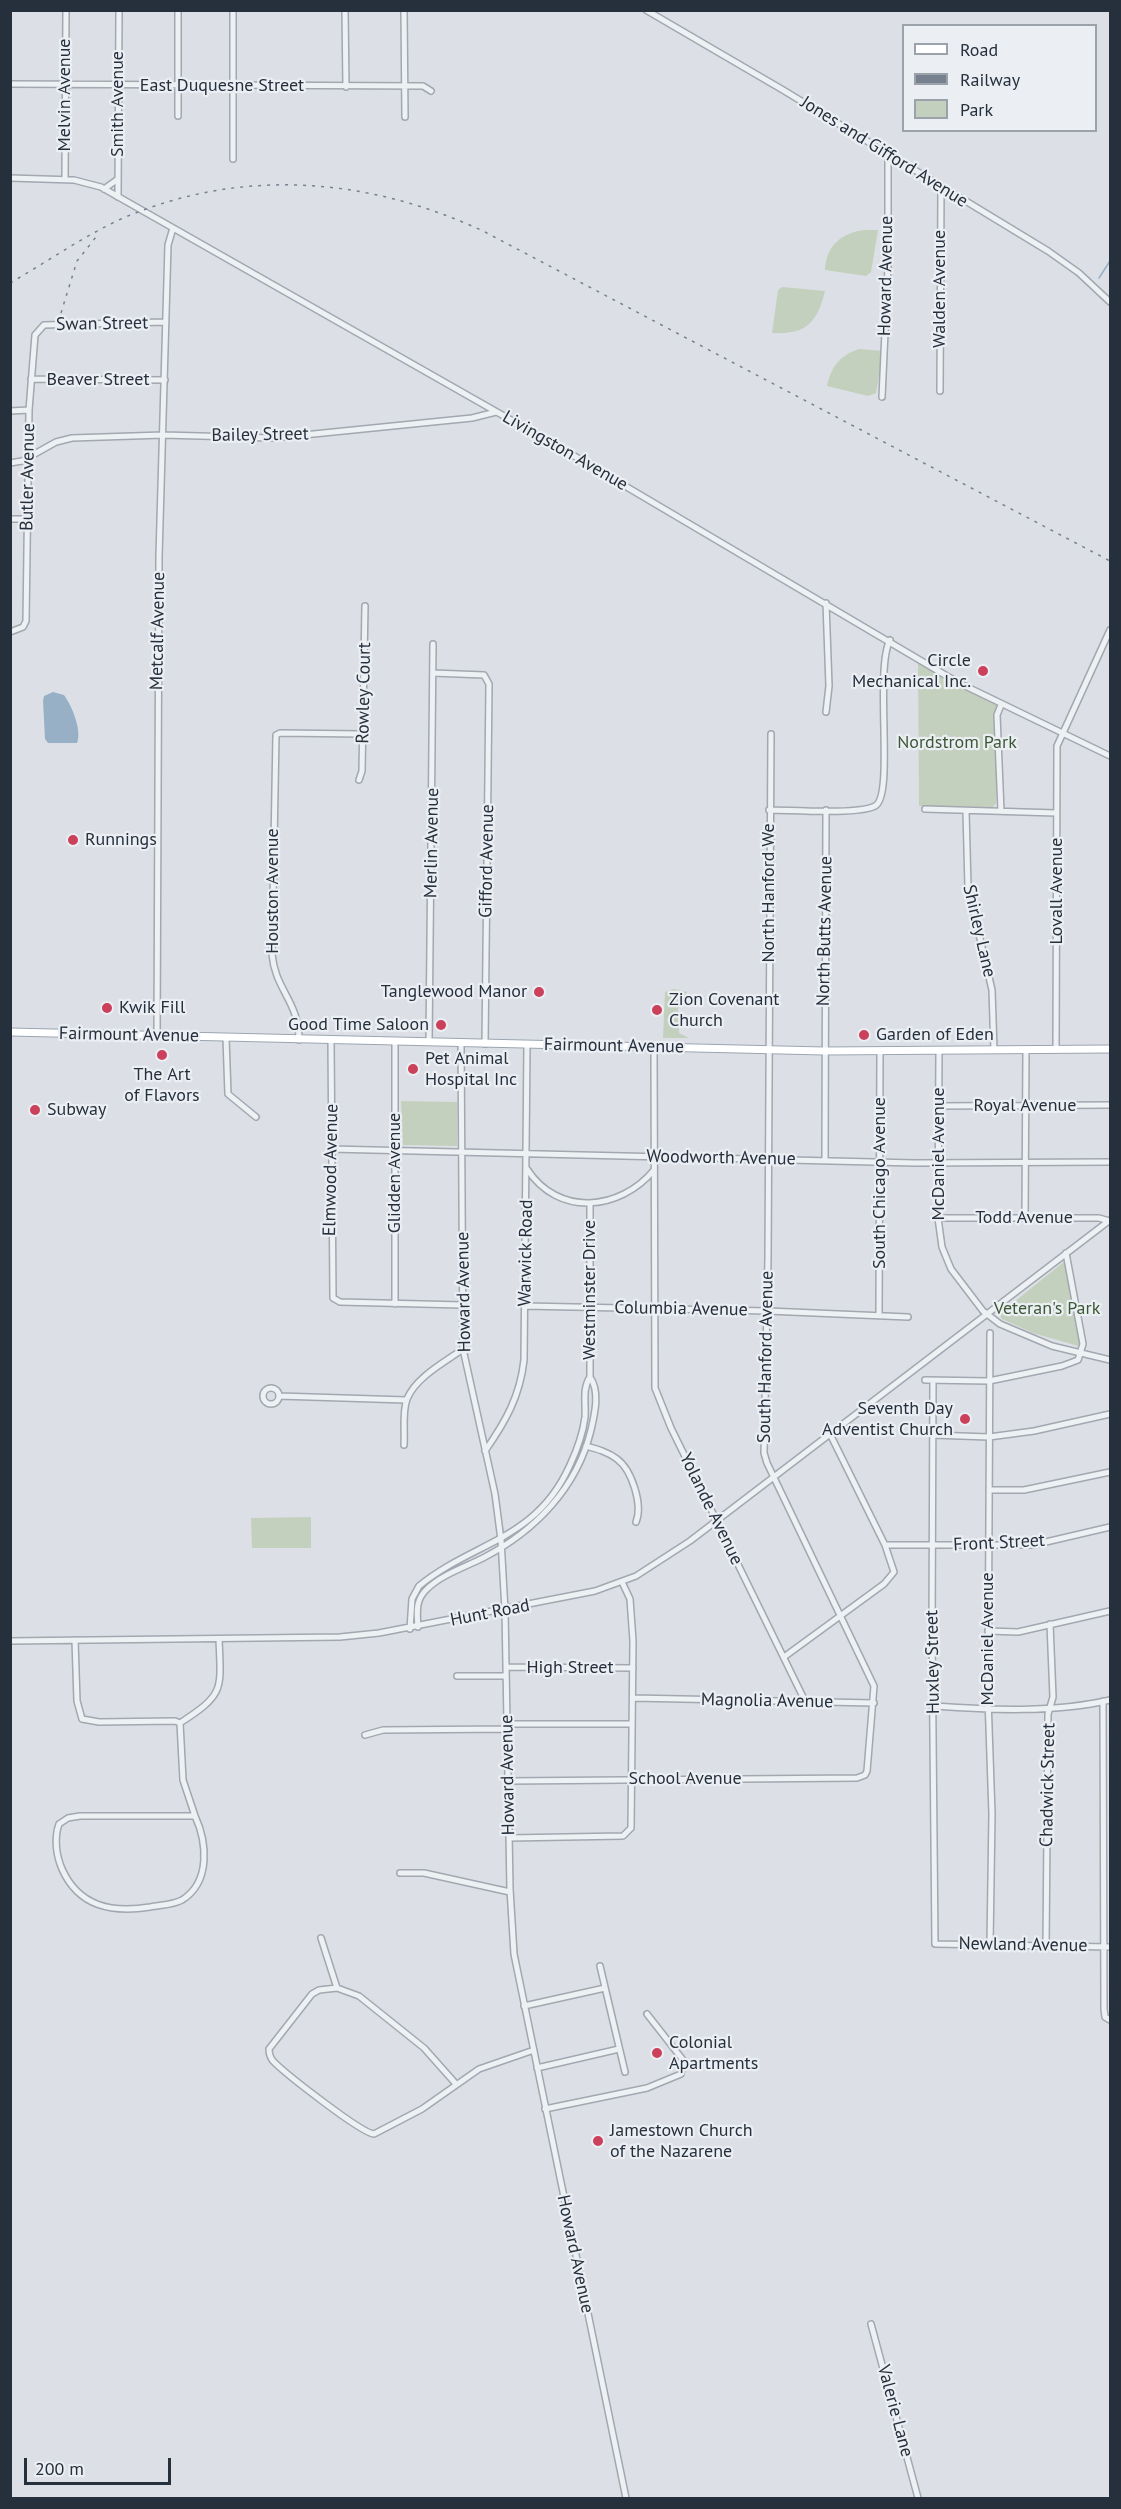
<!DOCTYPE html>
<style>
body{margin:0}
#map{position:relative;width:1121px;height:2509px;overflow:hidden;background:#dce0e6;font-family:"PT Sans",sans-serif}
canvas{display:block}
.frame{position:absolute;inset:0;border:12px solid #262f3c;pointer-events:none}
.legend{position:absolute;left:902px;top:24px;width:195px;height:108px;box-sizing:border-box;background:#ebeff4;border:2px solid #9ca2aa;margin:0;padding:8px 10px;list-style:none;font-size:18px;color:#262f3c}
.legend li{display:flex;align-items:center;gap:12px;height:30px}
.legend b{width:30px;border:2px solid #9ca2aa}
.scale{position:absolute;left:24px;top:2458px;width:147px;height:27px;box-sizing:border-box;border:3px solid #262f3c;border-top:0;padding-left:8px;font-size:18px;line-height:21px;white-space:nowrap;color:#262f3c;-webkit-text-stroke:4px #ebeff4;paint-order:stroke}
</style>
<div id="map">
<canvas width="1121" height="2509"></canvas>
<div class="frame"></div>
<ul class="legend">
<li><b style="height:8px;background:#fff"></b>Road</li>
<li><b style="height:8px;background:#76808f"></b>Railway</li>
<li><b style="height:16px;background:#c3d0bd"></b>Park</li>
</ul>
<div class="scale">200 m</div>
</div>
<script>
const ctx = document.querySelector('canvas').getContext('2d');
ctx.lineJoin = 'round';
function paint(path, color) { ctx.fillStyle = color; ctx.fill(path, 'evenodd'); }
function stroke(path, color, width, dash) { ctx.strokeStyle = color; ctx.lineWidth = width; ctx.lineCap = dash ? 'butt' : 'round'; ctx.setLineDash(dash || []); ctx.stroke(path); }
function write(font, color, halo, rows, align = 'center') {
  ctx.font = font + ' "PT Sans",sans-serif'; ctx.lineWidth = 4.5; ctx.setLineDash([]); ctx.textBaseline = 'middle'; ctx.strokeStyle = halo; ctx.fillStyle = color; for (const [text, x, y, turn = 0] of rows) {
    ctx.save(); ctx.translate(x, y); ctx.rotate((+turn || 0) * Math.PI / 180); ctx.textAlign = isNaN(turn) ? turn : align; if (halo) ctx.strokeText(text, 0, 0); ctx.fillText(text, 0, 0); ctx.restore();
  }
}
const green = new Path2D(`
 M864,230h14l-7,42 -5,4 -41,-6c1,-24 16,-37 39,-40z
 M782,287l43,4c-8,32 -19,44 -53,42l6,-43z
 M859,349l24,2 -7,42 -8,3 -41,-10c4,-19 13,-31 32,-37z
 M918,661l79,45 -1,97 -3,4 -74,-1z
 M674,989l13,3 -9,17 1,24 10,5h-26l2,-46z
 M401,1101l56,1v44l-54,-1z
 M1065,1261l16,81 -3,4 -45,-13 -31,-14 -3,-5z
 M311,1517v31h-59l-1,-30z`);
const water = new Path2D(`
 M53,692l11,3c8,11 18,35 13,48h-29l-3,-4 -2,-38 1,-5z`);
const stream = new Path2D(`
 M1099,278l11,-17`);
const minor = new Path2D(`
 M345,10l1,77
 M404,10l1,107
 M646,10l137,80 265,161 31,22 31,29
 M10,84l413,2 8,5
 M178,116v-106
 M233,159v-149
 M10,178l64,2 27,7 475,270 381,225 153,74
 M65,179l1,-169
 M104,189l14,-10
 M118,197l1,-187
 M31,379l134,1
 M940,391l1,-204
 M882,397l6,-130v-112
 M10,411l19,-1
 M10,463l12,-2 34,-19 16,-4 91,-3 111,3 198,-20 24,-6
 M10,519h17
 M10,632l13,-5 3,-6 3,-211 6,-75 9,-10 122,-3
 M433,673l51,2 5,9 -4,360
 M1001,705l-4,10 4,96
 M826,712l3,-26 -3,-83
 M359,780l3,-9 3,-165
 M925,809l131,4
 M769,810c22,0 88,5 106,-4 20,-10 -1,-136 15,-166
 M966,811l2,76 24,103 2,60
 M157,1036l2,-480 9,-311 5,-17
 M226,1038l2,56 28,23
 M299,1040c0,-39 -24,-50 -27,-86l4,-219 4,-2 82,1
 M331,1040l2,258 7,4 122,3
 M395,1041v263
 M429,1042l4,-398
 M461,1043l2,306 32,145 6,46 4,70 5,279 4,65 112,544
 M654,1046l1,342 16,40 134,273
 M1056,1050l1,-304 53,-116
 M939,1051l-1,167 4,29 9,22 32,42 17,13 52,22 58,14
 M939,1106l171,-1
 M331,1149l584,14 195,-1
 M825,1159l1,-349
 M527,1169c31,48 93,42 127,1
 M938,1218h161l10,3
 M1025,1218l1,-168
 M525,1306l243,5 140,6
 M879,1315l1,-263
 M990,1333l-2,365 4,116 -2,130
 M925,1380l64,1 73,-15 16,-6 5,-16 -17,-91
 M933,1381l-1,251 3,312 175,3
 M263 1396a8 8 0 1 1 16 0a8 8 0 1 1-16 0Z
 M279,1396l127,4
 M933,1435l56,2 45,-6 76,-17
 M404,1445c1,-14 -2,-33 3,-46 9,-22 38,-37 56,-50
 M586,1446c11,3 22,6 31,13 15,11 26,46 19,63
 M485,1451c21,-30 35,-55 39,-91l3,-315
 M989,1490h35l86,-18
 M885,1545h148l77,-18
 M418,1627c-1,-14 -3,-27 9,-38 14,-14 38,-22 56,-31 52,-27 94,-70 108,-128 4,-17 9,-39 -1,-53v-173
 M410,1629l2,-30 7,-13c55,-45 117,-45 151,-121 7,-15 13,-32 15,-48 1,-14 -3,-28 5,-40
 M988,1631l30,1 92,-21
 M75,1640l2,61 5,18 17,3 76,-1 5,2c45,-29 41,-33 39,-84
 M10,1641l330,-4 39,-4 216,-42 41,-15 54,-35 420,-321
 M784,1657l100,-73 10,-12 -9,-27 -55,-111
 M506,1667l127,1
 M457,1676h49
 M633,1698l241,5
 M1103,1701l1,308 1,8 5,3
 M934,1706c57,4 120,7 176,-6
 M180,1723l3,57 12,36
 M507,1724h125
 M365,1735l18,-5 124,-1
 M508,1781l349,-3 8,-3 2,-4 7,-85 -107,-223 -3,-10 4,-196 3,-523
 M80,1816h115c12,26 16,66 -13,84 -9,5 -22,5 -32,7 -38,6 -71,0 -88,-38 -6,-14 -8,-31 -3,-45l9,-6z
 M509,1838l114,-2 8,-8 2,-187 -3,-42 -8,-17
 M400,1873h24l86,19
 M321,1938l16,50
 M1046,1946l2,-232 5,-17 -3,-73
 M600,1966l25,106
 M524,2006l81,-18
 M537,2068l82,-19
 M456,2084l-32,-36 -65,-52 -22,-8 -18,2 -7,4 -43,55c0,6 1,9 5,13 12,12 87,71 100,72l48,-25 57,-40 55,-19
 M545,2109l102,-21 34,-14 2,-14 -36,-46
 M871,2324l47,174`);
const major = new Path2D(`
 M10,1032l814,19 286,-2`);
const rail = new Path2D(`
 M10,283c37,-21 72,-46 111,-64 119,-52 246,-42 362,12l627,330
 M61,313l16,-52 19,-24`);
const markers = [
 [983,671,6,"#cb415b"],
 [73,840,6,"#cb415b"],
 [539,992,6,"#cb415b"],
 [107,1008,6,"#cb415b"],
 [657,1010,6,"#cb415b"],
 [441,1025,6,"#cb415b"],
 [864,1035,6,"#cb415b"],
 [162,1055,6,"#cb415b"],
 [413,1069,6,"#cb415b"],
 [35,1110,6,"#cb415b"],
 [965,1419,6,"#cb415b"],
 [657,2053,6,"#cb415b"],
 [598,2141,6,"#cb415b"]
];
const streetNames = [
 ["East Duquesne Street",222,86],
 ["Melvin Avenue",65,95,-90],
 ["Smith Avenue",118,104,-90],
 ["Jones and Gifford Avenue",884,152,32],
 ["Howard Avenue",886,276,-89],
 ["Walden Avenue",940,289,-90],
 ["Swan Street",102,324,-1],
 ["Beaver Street",98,380],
 ["Bailey Street",260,435,-1],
 ["Livingston Avenue",565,451,30],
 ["Butler Avenue",28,477,-89],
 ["Metcalf Avenue",158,631,-89],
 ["Rowley Court",364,693,-89],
 ["Merlin Avenue",432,843,-89],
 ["Gifford Avenue",487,861,-89],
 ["Houston Avenue",273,891,-90],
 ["Lovall Avenue",1057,891,-90],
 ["North Hanford We",769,893,-90],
 ["North Butts Avenue",825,931,-89],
 ["Shirley Lane",979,931,77],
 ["Fairmount Avenue",129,1035,1],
 ["Fairmount Avenue",614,1046,1],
 ["Royal Avenue",1025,1106],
 ["McDaniel Avenue",939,1154,-90],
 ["Woodworth Avenue",721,1158,1],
 ["Elmwood Avenue",331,1170,-89],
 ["Glidden Avenue",395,1173,-90],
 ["South Chicago Avenue",880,1183,-90],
 ["Todd Avenue",1024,1218],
 ["Warwick Road",526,1253,-89],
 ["Westminster Drive",590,1290,-90],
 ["Howard Avenue",464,1292,-91],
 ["Columbia Avenue",681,1309,1],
 ["South Hanford Avenue",766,1357,-89],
 ["Yolande Avenue",711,1509,64],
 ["Front Street",999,1543,-3],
 ["Hunt Road",490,1613,-11],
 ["McDaniel Avenue",988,1639,-90],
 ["Huxley Street",933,1662,-91],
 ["High Street",570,1668],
 ["Magnolia Avenue",767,1701,1],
 ["Howard Avenue",508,1775,-91],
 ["School Avenue",685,1779],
 ["Chadwick Street",1048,1785,-89],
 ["Newland Avenue",1023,1945,1],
 ["Howard Avenue",575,2254,78],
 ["Valerie Lane",895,2411,75]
];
const poiNames = [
 ["Circle",971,661,"right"],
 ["Mechanical Inc.",971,682,"right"],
 ["Runnings",85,840],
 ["Tanglewood Manor",527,992,"right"],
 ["Zion Covenant",669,1000],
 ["Church",669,1021],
 ["Kwik Fill",119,1008],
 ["Good Time Saloon",429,1025,"right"],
 ["Garden of Eden",876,1035],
 ["Pet Animal",425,1059],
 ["Hospital Inc",425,1080],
 ["The Art",162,1075,"center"],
 ["of Flavors",162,1096,"center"],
 ["Subway",47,1110],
 ["Seventh Day",953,1409,"right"],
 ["Adventist Church",953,1430,"right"],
 ["Colonial",669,2043],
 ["Apartments",669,2064],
 ["Jamestown Church",610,2131],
 ["of the Nazarene",610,2152]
];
const parkNames = [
 ["Nordstrom Park",957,743],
 ["Veteran's Park",1047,1309]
];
paint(green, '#c3d0bd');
paint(water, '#97b0c6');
stroke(stream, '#97b0c6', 1.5);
stroke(minor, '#a2a7b0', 8);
stroke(major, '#9ba5b1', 9);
stroke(minor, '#eef1f4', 5);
stroke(major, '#fff', 7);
stroke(rail, '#76808f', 1.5, [3, 6]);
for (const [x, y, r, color] of markers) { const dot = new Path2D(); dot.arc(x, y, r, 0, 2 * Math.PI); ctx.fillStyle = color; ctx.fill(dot); stroke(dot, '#ebeff4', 2); }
write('18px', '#262f3c', '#ebeff4', streetNames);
write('18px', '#262f3c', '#ebeff4', poiNames, 'left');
write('18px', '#3c5734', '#ebeff4', parkNames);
</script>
